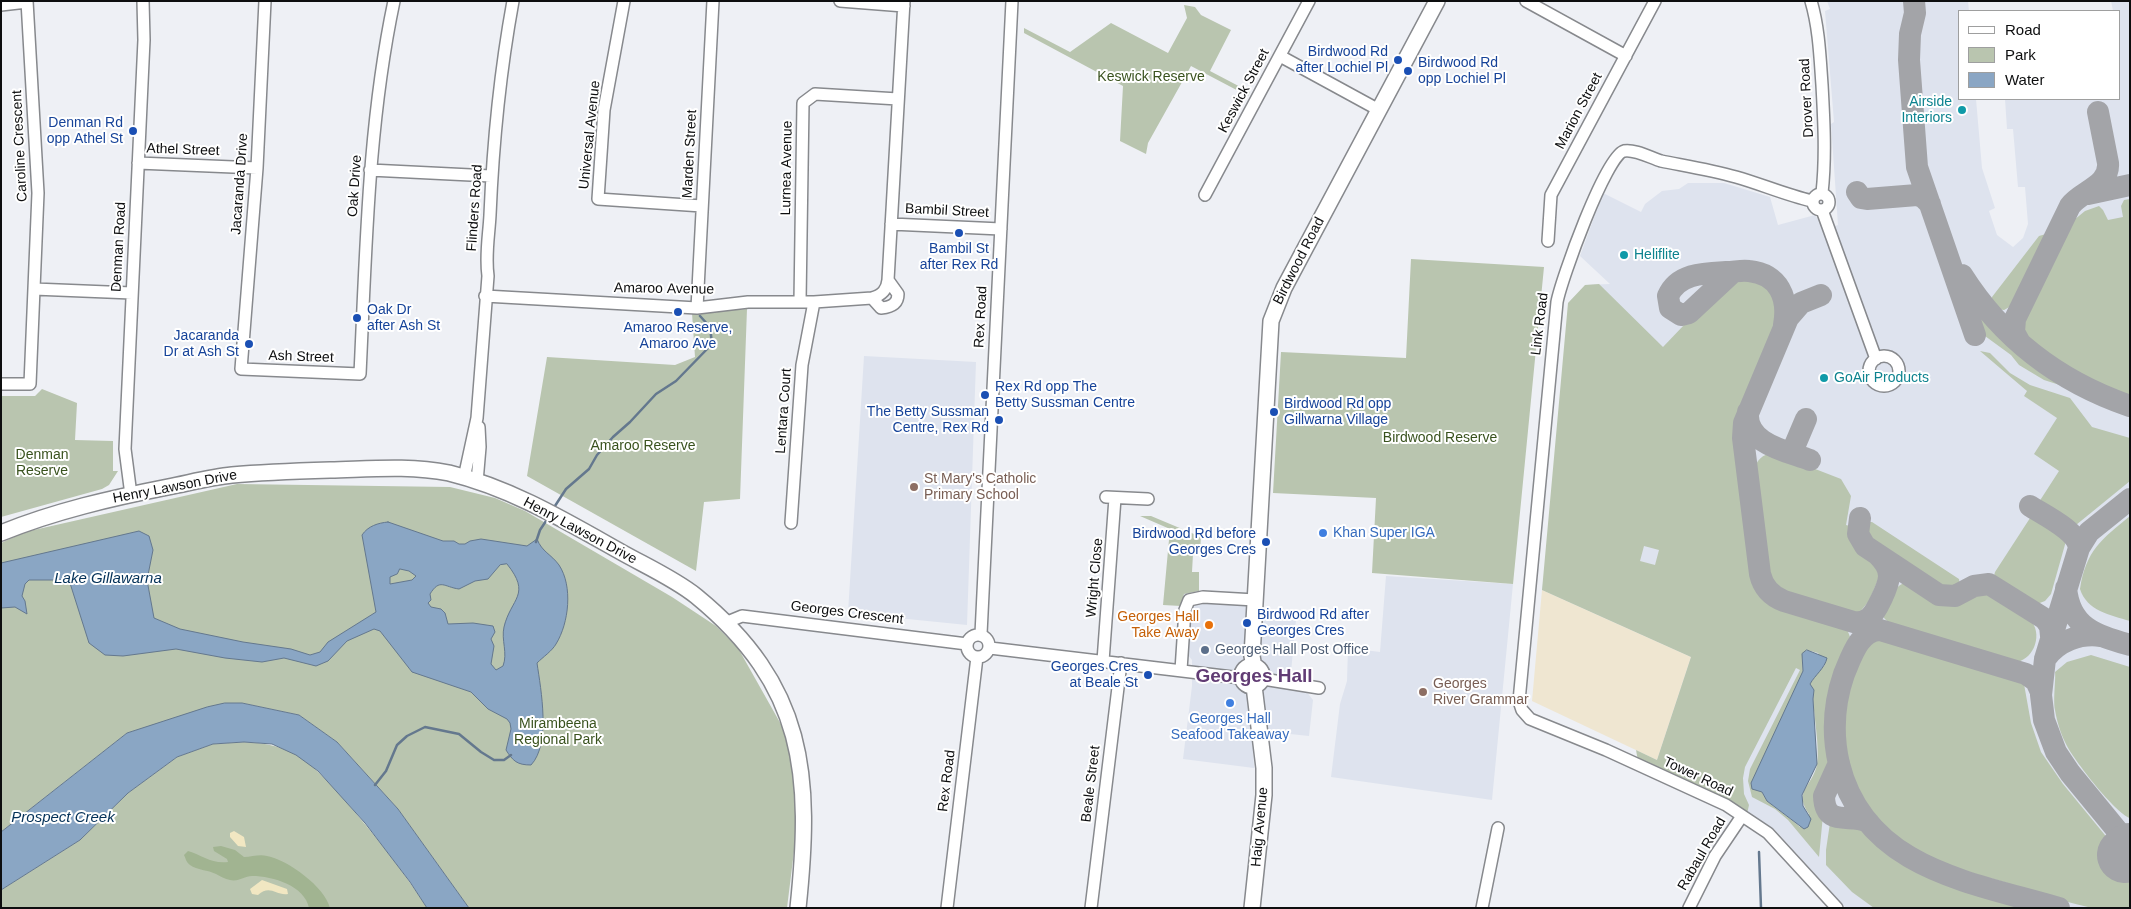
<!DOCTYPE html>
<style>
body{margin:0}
#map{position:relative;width:2131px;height:909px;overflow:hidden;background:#eef0f5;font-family:Arial,sans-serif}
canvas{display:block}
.frame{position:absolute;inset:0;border:2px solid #0d0e0f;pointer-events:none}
.legend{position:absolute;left:1958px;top:10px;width:162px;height:90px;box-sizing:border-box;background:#fff;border:1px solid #9e9f9f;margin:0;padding:6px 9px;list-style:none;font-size:15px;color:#0d0e0f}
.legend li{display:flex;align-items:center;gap:10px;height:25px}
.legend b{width:25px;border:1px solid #9e9f9f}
</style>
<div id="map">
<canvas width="2131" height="909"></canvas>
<div class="frame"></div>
<ul class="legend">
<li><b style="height:6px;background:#fff"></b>Road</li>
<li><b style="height:14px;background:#b9c5af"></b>Park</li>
<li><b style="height:14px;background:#8aa6c4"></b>Water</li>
</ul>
</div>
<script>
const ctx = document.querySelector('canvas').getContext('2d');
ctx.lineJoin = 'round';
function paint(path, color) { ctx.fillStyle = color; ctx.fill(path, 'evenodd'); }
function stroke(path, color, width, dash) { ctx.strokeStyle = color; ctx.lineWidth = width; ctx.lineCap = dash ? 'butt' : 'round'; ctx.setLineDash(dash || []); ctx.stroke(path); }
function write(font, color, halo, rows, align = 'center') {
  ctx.font = font + ' Arial,sans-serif'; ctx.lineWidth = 4; ctx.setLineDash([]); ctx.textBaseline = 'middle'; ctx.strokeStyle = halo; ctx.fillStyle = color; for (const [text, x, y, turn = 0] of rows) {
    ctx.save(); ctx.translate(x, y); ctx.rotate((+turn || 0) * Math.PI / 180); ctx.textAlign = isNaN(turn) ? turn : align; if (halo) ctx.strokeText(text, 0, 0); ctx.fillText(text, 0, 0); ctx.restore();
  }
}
const built = new Path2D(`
 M1827,1h141l1,10h-9v88h16l6,69 13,40 -6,3 8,24 16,12 10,-9 5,-14 -3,-37h-7l-5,-58h-6l-2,-30h115v-88h-7l-2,-10h19v907h-284l-72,-79 -117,-69 34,-103 -149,-67 43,-305 25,-1 -30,-28 23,-63 38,19 4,-8 17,-13 17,-2 9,-6h36l46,14 8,28 37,-10 10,14 13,-4 -7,-101 3,-2 -9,-111 5,-2z
 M864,356l112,6 -9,263 -119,-12z
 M1386,576l127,8 -21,216 -161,-23 9,-73 7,-23 1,-33 32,4z
 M1199,591l51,2 16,25 30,2 -5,52 22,28 -4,36 -57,-6 2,38 -71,-9 9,-73v-26l-4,-5 -10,-1 3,-54 5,-8z`);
const industrial = new Path2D(`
 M1542,590l149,67 -34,103 -125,-59z`);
const green = new Path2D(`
 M1184,5l11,2 6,8 30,15 -21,41 40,21 -2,4 -57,-30 -43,77 -2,11 -26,-13 3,-55 -99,-53v-5l46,24 41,-29 57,30 19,-35z
 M2130,199v199c-26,-9 -97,-41 -107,-66l1,-10 50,-102 11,-9 14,-5 4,4 5,10 15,-3 -2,-11 3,-6z
 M2046,234l-33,71 -9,5 -7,-1 -6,-7 1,-5 47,-61z
 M1411,259l133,8 -31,317 -141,-11 4,-75 -103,-5 8,-141 125,6z
 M1749,275c25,7 33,17 31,43l-37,86 -8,26 19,148c11,35 57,39 89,49l4,2 3,8 -14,35 -7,28 -3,30 5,38 -14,28v7l6,12 -4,42 -31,-37 -13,-11 -23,-12 -4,-16 2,-12 50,-99 -4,-2 -51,99 -2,11 1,16 5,11 -2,9 -109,-53 -2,-11 21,10 34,-103 -149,-67 26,-287 17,-18 14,-1 64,63 63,-66 8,-4zM1644,546l15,4 -4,15 -15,-4zM1807,650l11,3 7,12 -9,9 -6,10 4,6 -1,9c1,17 7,50 4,66 -5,22 -24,26 -8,49l-9,13c-11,-11 -34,-23 -38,-35l-3,-1 44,-120 -1,-12z
 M747,309l-7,190 -36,3 -8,69 -169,-95 20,-119 128,8 20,-8 -3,-44z
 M1977,316l8,3 42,40 39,28 -22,-7 -25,-15 -8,-10 -26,-19z
 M1980,351l10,2 20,20 20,12 40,13 22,29 38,11v43l-54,44 -10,-2 -25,-16 -2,-5 20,-31 -25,-17 23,-36 -33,-22 3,-5z
 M42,389l35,14 -2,37 38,1v30h5l-9,14 -7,4 -101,28v-121h34z
 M1774,453l67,26 10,17 -5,29 4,1c1,28 28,28 30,49l-11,26 -10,12 -5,1 -68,-19 -8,-5 -8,-10 -16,-108c2,-12 8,-18 20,-19z
 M237,484l213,3 45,11 30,13 147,86 44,29 22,22 49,87 11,61 -2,39 -9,73h-318l-71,-99 -61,-67 -38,-27 -57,-12 -115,30 -126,99v-289l24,-11z
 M2032,515c8,-1 32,17 34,26l-15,53 -6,7 -8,3 -43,-28 1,-4z
 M1140,516h11l43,18 7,1 -1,18 -7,1 -1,18h7v19l-15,3 -3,12 -18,-1 7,-76z
 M2130,516v105c-20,-6 -43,-10 -50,-32 6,-39 22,-50 50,-73z
 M1867,522h5l87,57 1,7 -9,4 -10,-2 -69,-45 -7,-11z
 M1902,584c15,-2 27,17 41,20 19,3 33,-17 52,-9 11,5 30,16 37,27 11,15 0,40 -18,40l-123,-37 -7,-7c0,-12 8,-29 18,-34z
 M1876,638h5l130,38 13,8 7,39 10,29 22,32 46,56 2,-2 19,23v47c-13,0 -29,1 -42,-1 -28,-6 -56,-16 -84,-25 -28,-8 -57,-14 -83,-27 -55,-28 -87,-93 -75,-153 4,-22 14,-41 24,-60z
 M2091,655l39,12v151c-15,-5 -55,-57 -63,-72 -6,-11 -10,-24 -12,-36 -2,-12 1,-31 0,-38l12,-10z
 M244,742c18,1 34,3 51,12 19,11 33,28 48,44 30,35 59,71 84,110h-426v-18l79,-50 48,-47 49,-36 36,-13z
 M1830,823l31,5 28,28 13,8 26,13 100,31h-154l-22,-16 -26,-27v-15z`);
const forest = new Path2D(`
 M221,846l14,4 9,7c8,0 15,-3 23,-1 21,4 58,31 63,52h-21c-4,-22 -36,-32 -57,-32 -8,0 -13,6 -22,4 -5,-1 -10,-4 -14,-6 -8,-4 -19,-4 -26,-9 -4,-3 -4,-6 -6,-10l4,-4c14,4 23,13 40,11l-1,-3 -13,-8 -1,-4z`);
const sand = new Path2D(`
 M234,831l10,6 2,10 -8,-1 -8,-9v-4z
 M262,880l25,9 1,5c-12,2 -18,-10 -30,1l-6,-1 -2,-5z`);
const water = new Path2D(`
 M388,522l55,19h11l5,3h6l5,-3 11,-2 46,7 10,-7c5,13 14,15 22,26 14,21 10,58 -3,79 -4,7 -13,13 -19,19 4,27 14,81 -6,102 -14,0 -18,-4 -25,-15l5,-21 -1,-6 -3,-4 -19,-10 -17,-17 -59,-20 -32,-41 -6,-2 -27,12 -19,20 -12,5 -32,-8 -22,4 -37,-4 -49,-9 -53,7 -18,-1 -16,-12 -20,-63h-40l-4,4 -3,12 3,5 2,13 -12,-7 -14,1v-45l138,-32 10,5 4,14 -6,30 7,38 26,11 63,13 48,7 19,6 10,-3 8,-10 48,-30 -14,-77c6,-9 16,-12 26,-13zM507,564c25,31 4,34 -3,63 -3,13 4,26 -1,39l-7,4 -5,-6 3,-18 -3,-7 4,-7 -2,-6 -20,-3 -25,1 -3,-11 -4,-4 -10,-2 -3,-4 3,-3 -1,-6c10,-16 14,-7 29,-5l16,-8 13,-2 12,-14zM400,569l9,2 7,5 -4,4 -22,4v-7l7,-3z
 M1807,650l20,8c-2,10 -12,17 -17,26l4,6 -1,9 4,65 -15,31 1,11 8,13 -3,8 -4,2 -37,-28 -5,-9 -10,-3 -1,-6 52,-112 -1,-17z
 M225,703h17l57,12 38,27 61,67 71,99h-42l-17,-26 -45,-59 -47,-52 -22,-16 -24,-11 -28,-2 -31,2 -36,13 -49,36 -48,47 -79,50v-58l126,-99 80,-26z`);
const stream = new Path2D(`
 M553,509l13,-20 23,-20 8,-14 16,-18 17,-15 26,-28 20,-13 36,-37 -2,-17 -10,-11
 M536,542l4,-12 8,-12
 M375,785l11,-14 11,-26 10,-9 18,-9 34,7 22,18 13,8h10l7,-5
 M1759,852l2,56`);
const taxiway = new Path2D(`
 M1914,1l1,12 -5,21 -1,26 8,107 58,168
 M1857,192l4,6 6,1 50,-4 6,2 7,7
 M2088,194l42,-9
 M1733,272l-44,41 -8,2 -11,-7 -2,-12c10,-23 37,-23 58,-24 8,0 15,-2 23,-1 30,3 40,27 35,54
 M1962,275c40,63 98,107 168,131
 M1821,295l-20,8 -13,15 -44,105 -1,15 17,136c3,13 11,22 24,27l242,73 10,7 5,11
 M2020,343l-6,-11 1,-13 55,-113c11,-15 40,-20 38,-43l-10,-51
 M1748,412c-3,32 39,39 62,48
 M1792,452l14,-33
 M2130,499l-41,33 -10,16 -34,111 -4,36 3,25 12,32 14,21 60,73
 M2030,506c14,9 48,25 49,42
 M1860,518l-2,16 7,12 74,49 16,1 19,-10 15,-2 56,35 5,7 1,10
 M2066,588c4,40 30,47 64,57
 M1854,622c5,1 10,0 15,-4 7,-5 20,-33 20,-42 0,-9 -5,-15 -11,-21
 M1880,630c-21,0 -29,28 -36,44 -10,29 -12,60 -5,90 26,105 132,118 220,144
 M2045,659c13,-18 35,-26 56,-23
 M1839,763l-15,33c1,34 29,15 45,27`);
const runway = new Path2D(`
 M2125,855l5,-4`);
const minor = new Path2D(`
 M265,1l-8,167 -16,201 119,5c6,-124 8,-250 34,-373
 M624,1l-20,109 -6,89 104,7
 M840,1l64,5
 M1526,1l100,55
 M1811,1c8,27 9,56 11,84 2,36 4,72 0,108
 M1,5l26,-3
 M1280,56l99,54
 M138,163l119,5
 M370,170l121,6
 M1813 202a8 8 0 1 1 16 0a8 8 0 1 1-16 0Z
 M1205,195l104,-194
 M1812,201c-26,-6 -51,-17 -76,-24 -25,-7 -50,-11 -75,-16 -10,-3 -26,-12 -37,-10 -18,4 -63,129 -67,151l-38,399 3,9 8,9 76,31 120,55 42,28 69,75
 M1822,210l54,149
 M891,224l110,5
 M1548,241l3,-46 104,-194
 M34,289l98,4
 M485,296l212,12 51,-6h66l58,-4c10,-3 15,-8 16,-18l16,-279
 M872,298l9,10c10,-1 17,-4 17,-14l-10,-14
 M800,301l3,-198 12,-9 83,5
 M697,308l16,-307
 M1869 371a15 15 0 1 1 30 0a15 15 0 1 1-30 0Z
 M1,384h29l8,-191 -11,-192
 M464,478l13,-60 11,-142c-3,-21 1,-41 2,-61 3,-72 10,-143 23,-214
 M477,482l3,-35 -1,-20
 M131,495l-6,-46 19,-409 -1,-39
 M1106,497l42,2
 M791,523l11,-158 12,-63
 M725,623l17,-7 225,28
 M981,634l31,-633
 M967 646a11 11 0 1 1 22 0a11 11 0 1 1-22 0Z
 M990,648l251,30
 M1103,661l12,-163
 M1181,670l4,-60 4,-10 14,-3 52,3
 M1263,679l56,9
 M947,908l30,-251
 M1091,908l30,-245
 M1482,908l16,-80
 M1689,908l26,-52 27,-40`);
const major = new Path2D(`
 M1,533c54,-22 111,-35 167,-46 21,-4 43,-10 64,-12 33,-3 65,-4 98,-5 40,-1 79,-5 119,3 62,15 117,48 172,79 23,13 54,27 75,44 110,90 116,179 102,312
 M1242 676a10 10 0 1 1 20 0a10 10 0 1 1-20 0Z
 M1254,667l-2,-11 19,-335 13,-33 153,-287
 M1252,908l12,-113v-27l-10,-82`);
const markers = [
 [1398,60,5,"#1a4fb4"],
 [1408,71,5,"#1a4fb4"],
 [1962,110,5,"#0f9aa8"],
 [133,131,5,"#1a4fb4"],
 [959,233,5,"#1a4fb4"],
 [1624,255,5,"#0f9aa8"],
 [678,312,5,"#1a4fb4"],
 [357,318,5,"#1a4fb4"],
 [249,344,5,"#1a4fb4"],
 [1824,378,5,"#0f9aa8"],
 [985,395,5,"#1a4fb4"],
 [1274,412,5,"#1a4fb4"],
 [999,420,5,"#1a4fb4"],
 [914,487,5,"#8d6e63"],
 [1323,533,5,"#3f7fe0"],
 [1266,542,5,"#1a4fb4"],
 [1247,623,5,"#1a4fb4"],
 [1209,625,5,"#e8710a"],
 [1205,650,5,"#5c6f8a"],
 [1148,675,5,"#1a4fb4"],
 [1423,692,5,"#8d6e63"],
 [1230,703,5,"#3f7fe0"]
];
const transitNames = [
 ["Birdwood Rd",1388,52],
 ["after Lochiel Pl",1388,68],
 ["Birdwood Rd",1418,63,"left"],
 ["opp Lochiel Pl",1418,79,"left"],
 ["Denman Rd",123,123],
 ["opp Athel St",123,139],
 ["Bambil St",959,249,"center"],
 ["after Rex Rd",959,265,"center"],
 ["Oak Dr",367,310,"left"],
 ["after Ash St",367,326,"left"],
 ["Amaroo Reserve,",678,328,"center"],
 ["Amaroo Ave",678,344,"center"],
 ["Jacaranda",239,336],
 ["Dr at Ash St",239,352],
 ["Rex Rd opp The",995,387,"left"],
 ["Betty Sussman Centre",995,403,"left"],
 ["Birdwood Rd opp",1284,404,"left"],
 ["Gillwarna Village",1284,420,"left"],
 ["The Betty Sussman",989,412],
 ["Centre, Rex Rd",989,428],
 ["Birdwood Rd before",1256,534],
 ["Georges Cres",1256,550],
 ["Birdwood Rd after",1257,615,"left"],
 ["Georges Cres",1257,631,"left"],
 ["Georges Cres",1138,667],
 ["at Beale St",1138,683]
];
const parkNames = [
 ["Keswick Reserve",1151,77],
 ["Birdwood Reserve",1440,438],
 ["Amaroo Reserve",643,446],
 ["Denman",42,455],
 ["Reserve",42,471],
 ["Mirambeena",558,724],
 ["Regional Park",558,740]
];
const streetNames = [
 ["Keswick Street",1244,91,-62],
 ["Drover Road",1807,98,-93],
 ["Marion Street",1579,111,-62],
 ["Universal Avenue",590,135,-84],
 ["Caroline Crescent",20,146,-93],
 ["Athel Street",183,150,2],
 ["Marden Street",690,154,-87],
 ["Lurnea Avenue",787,168,-89],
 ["Jacaranda Drive",240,184,-86],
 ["Oak Drive",355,186,-86],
 ["Flinders Road",475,208,-86],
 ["Bambil Street",947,211,3],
 ["Denman Road",119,247,-87],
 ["Birdwood Road",1299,261,-63],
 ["Amaroo Avenue",664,289,1],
 ["Rex Road",981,317,-87],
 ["Link Road",1540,324,-83],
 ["Ash Street",301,357,2],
 ["Lentara Court",784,411,-86],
 ["Henry Lawson Drive",175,487,-11],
 ["Henry Lawson Drive",580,531,28],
 ["Wright Close",1095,578,-85],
 ["Georges Crescent",847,613,7],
 ["Tower Road",1698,777,25],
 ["Rex Road",947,781,-83],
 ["Beale Street",1091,784,-83],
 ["Haig Avenue",1260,827,-85],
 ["Rabaul Road",1702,854,-60]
];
const cultureNames = [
 ["Airside",1952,102,"right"],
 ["Interiors",1952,118,"right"],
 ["Heliflite",1634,255],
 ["GoAir Products",1834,378]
];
const educationNames = [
 ["St Mary's Catholic",924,479],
 ["Primary School",924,495],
 ["Georges",1433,684],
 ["River Grammar",1433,700]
];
const shopNames = [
 ["Khan Super IGA",1333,533],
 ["Georges Hall",1230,719,"center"],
 ["Seafood Takeaway",1230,735,"center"]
];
const foodNames = [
 ["Georges Hall",1199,617],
 ["Take Away",1199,633]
];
const serviceNames = [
 ["Georges Hall Post Office",1215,650]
];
const waterNames = [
 ["Lake Gillawarna",108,579],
 ["Prospect Creek",63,818]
];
const districtNames = [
 ["Georges Hall",1254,677]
];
paint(built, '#dee3ee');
paint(industrial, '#efe6d1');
paint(green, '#b9c5af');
paint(forest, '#a1b491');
paint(sand, '#f1e7c2');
paint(water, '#8aa6c4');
stroke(water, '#64788e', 1);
stroke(stream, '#64788e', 2.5);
stroke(taxiway, '#a3a4a8', 22);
stroke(runway, '#a3a4a8', 56);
stroke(minor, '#87898d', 14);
stroke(major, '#87898d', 18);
stroke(minor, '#fff', 11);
stroke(major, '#fff', 15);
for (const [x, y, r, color] of markers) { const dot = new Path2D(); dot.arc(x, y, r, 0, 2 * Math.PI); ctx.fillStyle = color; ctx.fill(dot); stroke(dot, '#fff', 2); }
write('14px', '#164399', '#fff', transitNames, 'right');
write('14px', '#39521e', '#fff', parkNames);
write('14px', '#0d0e0f', '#fff', streetNames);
write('14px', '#0d838f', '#fff', cultureNames, 'left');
write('14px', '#785e54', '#fff', educationNames, 'left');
write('14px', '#366cbe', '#fff', shopNames, 'left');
write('14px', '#c56008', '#fff', foodNames, 'right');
write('14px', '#4e5e75', '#fff', serviceNames, 'left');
write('italic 15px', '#043158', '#fff', waterNames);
write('bold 19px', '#613c74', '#fff', districtNames);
</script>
